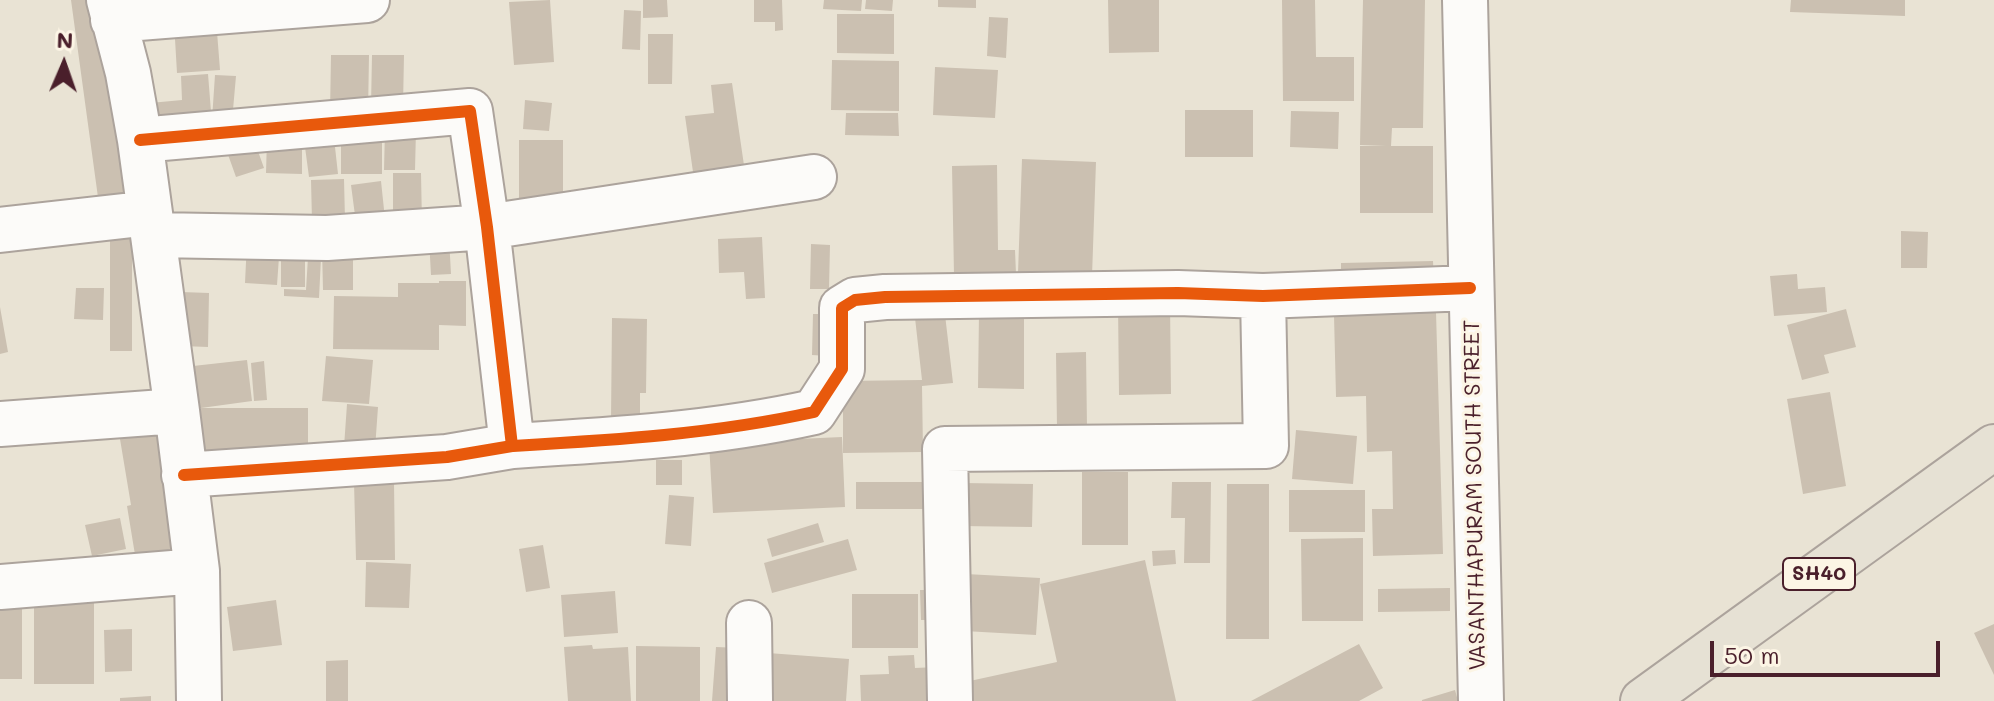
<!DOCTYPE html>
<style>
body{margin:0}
#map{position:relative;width:1994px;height:701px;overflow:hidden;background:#e9e3d4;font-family:Mali,sans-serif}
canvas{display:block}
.north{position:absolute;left:24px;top:24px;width:80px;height:80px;-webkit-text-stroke:6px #fcf5e5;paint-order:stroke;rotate:2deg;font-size:22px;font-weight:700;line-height:32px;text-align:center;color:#4a1f2b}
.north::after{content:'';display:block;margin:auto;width:28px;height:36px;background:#4a1f2b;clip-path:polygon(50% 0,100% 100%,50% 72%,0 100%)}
.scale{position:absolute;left:1710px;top:641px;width:230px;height:36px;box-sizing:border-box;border:4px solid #4a1f2b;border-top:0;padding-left:10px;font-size:24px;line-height:28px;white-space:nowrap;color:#4a1f2b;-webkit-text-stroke:6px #fcf5e5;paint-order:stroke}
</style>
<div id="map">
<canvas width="1994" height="701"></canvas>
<div class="north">N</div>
<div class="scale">50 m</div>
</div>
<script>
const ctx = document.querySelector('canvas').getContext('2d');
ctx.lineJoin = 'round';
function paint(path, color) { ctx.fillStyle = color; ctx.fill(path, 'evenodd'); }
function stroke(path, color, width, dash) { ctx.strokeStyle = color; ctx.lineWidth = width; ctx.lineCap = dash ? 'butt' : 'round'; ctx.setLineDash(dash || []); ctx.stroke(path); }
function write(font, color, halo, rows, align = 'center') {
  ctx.font = font + ' Mali,sans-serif'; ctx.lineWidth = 6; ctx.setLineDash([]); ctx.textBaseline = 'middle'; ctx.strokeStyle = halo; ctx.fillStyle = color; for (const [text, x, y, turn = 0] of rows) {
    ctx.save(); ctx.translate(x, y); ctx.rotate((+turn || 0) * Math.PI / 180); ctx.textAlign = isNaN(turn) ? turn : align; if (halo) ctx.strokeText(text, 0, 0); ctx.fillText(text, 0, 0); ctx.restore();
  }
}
const building = new Path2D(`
 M71,0h28l27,208 -26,4z
 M550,0l4,62 -40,3 -5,-63z
 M643,0h24l1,17 -25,1z
 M754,0h28l1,30 -8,1v-9h-21z
 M824,0h38l-1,11 -38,-2z
 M866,0h27l-1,11 -27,-2z
 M938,0h38v8l-38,-1z
 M1108,0h51v52l-50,1z
 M1282,0h33l1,57h38v44h-71z
 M1363,0h62l-2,128h-31l-1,18h42v67h-73v-67h26l-26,-1z
 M1791,0h114v16l-115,-4z
 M624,10l17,1 -1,39 -18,-1z
 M837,14h57v40l-57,-1z
 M989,17l19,1 -2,40 -19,-2z
 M216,19l4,51 -43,3 -3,-51z
 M648,34h25l-1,50h-24z
 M331,55h38l-1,59h-38z
 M372,55h32l-1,51h-32z
 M832,60l67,1v50l-68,-1z
 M935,67l63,3 -3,48 -62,-3z
 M208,74l4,50 -60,4 -2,-25 32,-3 -1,-24z
 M215,75l21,1 -4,45 -20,-2z
 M732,83l14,96 -51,7 -10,-70 29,-3 -3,-28z
 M525,100l27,3 -3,28 -26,-2z
 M1185,110h68v47h-68z
 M1291,111l48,1 -1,37 -48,-2z
 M846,113h52l1,23 -54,-1z
 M333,129l5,45 -29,3 -6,-45z
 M341,129h41v45h-41z
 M385,129l31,1 -1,40h-31z
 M267,138l35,1v35l-36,-1z
 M254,140l10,28 -28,9 -10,-28z
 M519,140h44v60l-44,-1z
 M1022,159l74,3 -4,114 -74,-3z
 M997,165l1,85h17l1,24 -62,1 -2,-109z
 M393,173h28l1,51h-29z
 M344,179l1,41 -33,1 -1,-41z
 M381,181l4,38 -29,4 -5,-38z
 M110,231h22v120h-22z
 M1901,231l27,1 -1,36h-26z
 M762,237l3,61 -19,1 -2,-27 -25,1 -1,-34z
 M449,238l2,36 -20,1 -2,-36z
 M247,241l33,2 -3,42 -32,-2z
 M811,244l19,1 -1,44h-19z
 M281,245h24v42h-24z
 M322,249h31v41h-30z
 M308,257l13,1 -2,40 -35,-2v-7l22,1z
 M1433,261l1,21 -93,1v-20z
 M1797,274l1,15 27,-2 2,25 -53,4 -4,-40z
 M439,281h27v45l-27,-1v25l-106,-1 1,-53 64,1v-14h41z
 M76,288h28l-1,32 -29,-1z
 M181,292l28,1 -1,54 -26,-1z
 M1118,303h52l1,91 -52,1z
 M944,306l9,77 -31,3 1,66 -80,1v-72l79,-1 -8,-71z
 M0,307l8,45 -8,2z
 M1846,309l10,38 -32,8 5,18 -27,7 -15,-55z
 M1436,312l7,242 -70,2 -1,-47h21l-1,-58 -25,1 -1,-56 -30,1 -2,-82z
 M979,313h45v76l-46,-1z
 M813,314h16l-1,42 -16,-1z
 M612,318l35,1 -1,74h-6v27h-29z
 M1086,352l1,76h-30l-1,-75z
 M326,356l47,4 -4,44 -47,-3z
 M247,360l5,41 -51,7h107v51l-108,-1 1,-50h-3l-5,-42z
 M264,361l3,39 -13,1 -3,-38z
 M1830,392l16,94 -43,8 -16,-95z
 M347,404l31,3 -3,42 -31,-2z
 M1296,430l61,6 -4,48 -61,-5z
 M164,431l22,127 -49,9 -10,-61 4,-1 -11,-66z
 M842,437l3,70 -132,6 -4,-70z
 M656,460h26v25h-26z
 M1082,472h46v73h-46z
 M354,482h40l1,78h-39z
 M856,482h77v27h-77z
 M1172,482h39l-1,81h-26l1,-45h-14z
 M962,483l71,1 -1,43 -71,-1z
 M1227,484h42v155h-43z
 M1289,490h76v42h-76z
 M669,495l25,2 -3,49 -26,-2z
 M120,518l6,31 -34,7 -7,-31z
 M818,523l6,19 -52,15 -5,-18z
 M1363,538v83h-61l-1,-82z
 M848,539l9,31 -85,23 -8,-30z
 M543,545l7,43 -24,4 -7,-43z
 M1175,550l1,14 -23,2 -1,-15z
 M1145,560l31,141h-217l-3,-17 101,-22 -17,-78z
 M366,562l45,2 -2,44 -44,-1z
 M966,574l74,4 -4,57 -72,-4z
 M1450,588v23l-72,1v-23z
 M920,590h22v30h-21z
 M615,591l3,42 -54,4 -3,-42z
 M34,593h60v91h-60z
 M852,594h66v54h-66z
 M0,596h22v83h-22z
 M276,600l6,45 -49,6 -6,-44z
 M1994,624v51l-20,-42z
 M132,629v42l-27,1 -1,-42z
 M1359,644l24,44 -24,13h-108z
 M592,645l1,4 35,-2 3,54h-63l-4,-54z
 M636,646l64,1v54h-64z
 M716,647l24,1 -3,53h-25z
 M768,653l81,6 -3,42h-82z
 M914,655l1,13 22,-1 2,34h-78l-1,-26 29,-1 -1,-18z
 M348,660v41h-22v-40z
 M1455,690l3,11h-36v-1z
 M151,696v5h-31v-3z`);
const minor = new Path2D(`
 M109,0l19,73 12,67 37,271 20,160 2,130
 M1465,0l16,701
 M113,20l254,-20
 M140,140l330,-29 17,116 25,219 -65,11 -263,18
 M0,230l150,-17
 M154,235l173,3 160,-11 327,-50
 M0,424l177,-13
 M512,446c101,-6 203,-12 302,-34l28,-43v-61l13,-8 30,-3 293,-4 85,3 207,-8
 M0,587l197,-16
 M749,623l1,78
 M950,701l-5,-252 321,-3 -3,-150`);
const major = new Path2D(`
 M1643,701l351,-254`);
const cycleway = new Path2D(`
 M140,140l330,-29 17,116 25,219 -65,11 -263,18
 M512,446c101,-6 203,-12 302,-34l28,-43v-61l13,-8 30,-3 293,-4 85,3 207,-8`);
const shields = [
 [1819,574,72]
];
const shieldNames = [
 ["SH40",1819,574]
];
const streetNames = [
 ["VASANTHAPURAM SOUTH STREET",1475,495,-91]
];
paint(building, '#cbc0b1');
stroke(minor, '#aca39c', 48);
stroke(major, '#aca39c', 48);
stroke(minor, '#fcfbf9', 44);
stroke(major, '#e6e1d4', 44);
stroke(cycleway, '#e8590c', 12);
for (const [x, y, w] of shields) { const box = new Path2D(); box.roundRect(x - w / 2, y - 16, w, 32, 6); ctx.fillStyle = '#fcf5e5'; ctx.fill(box); stroke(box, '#4a1f2b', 2); }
write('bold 20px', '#4a1f2b', null, shieldNames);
write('22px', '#4a1f2b', '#fcf5e5', streetNames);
</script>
